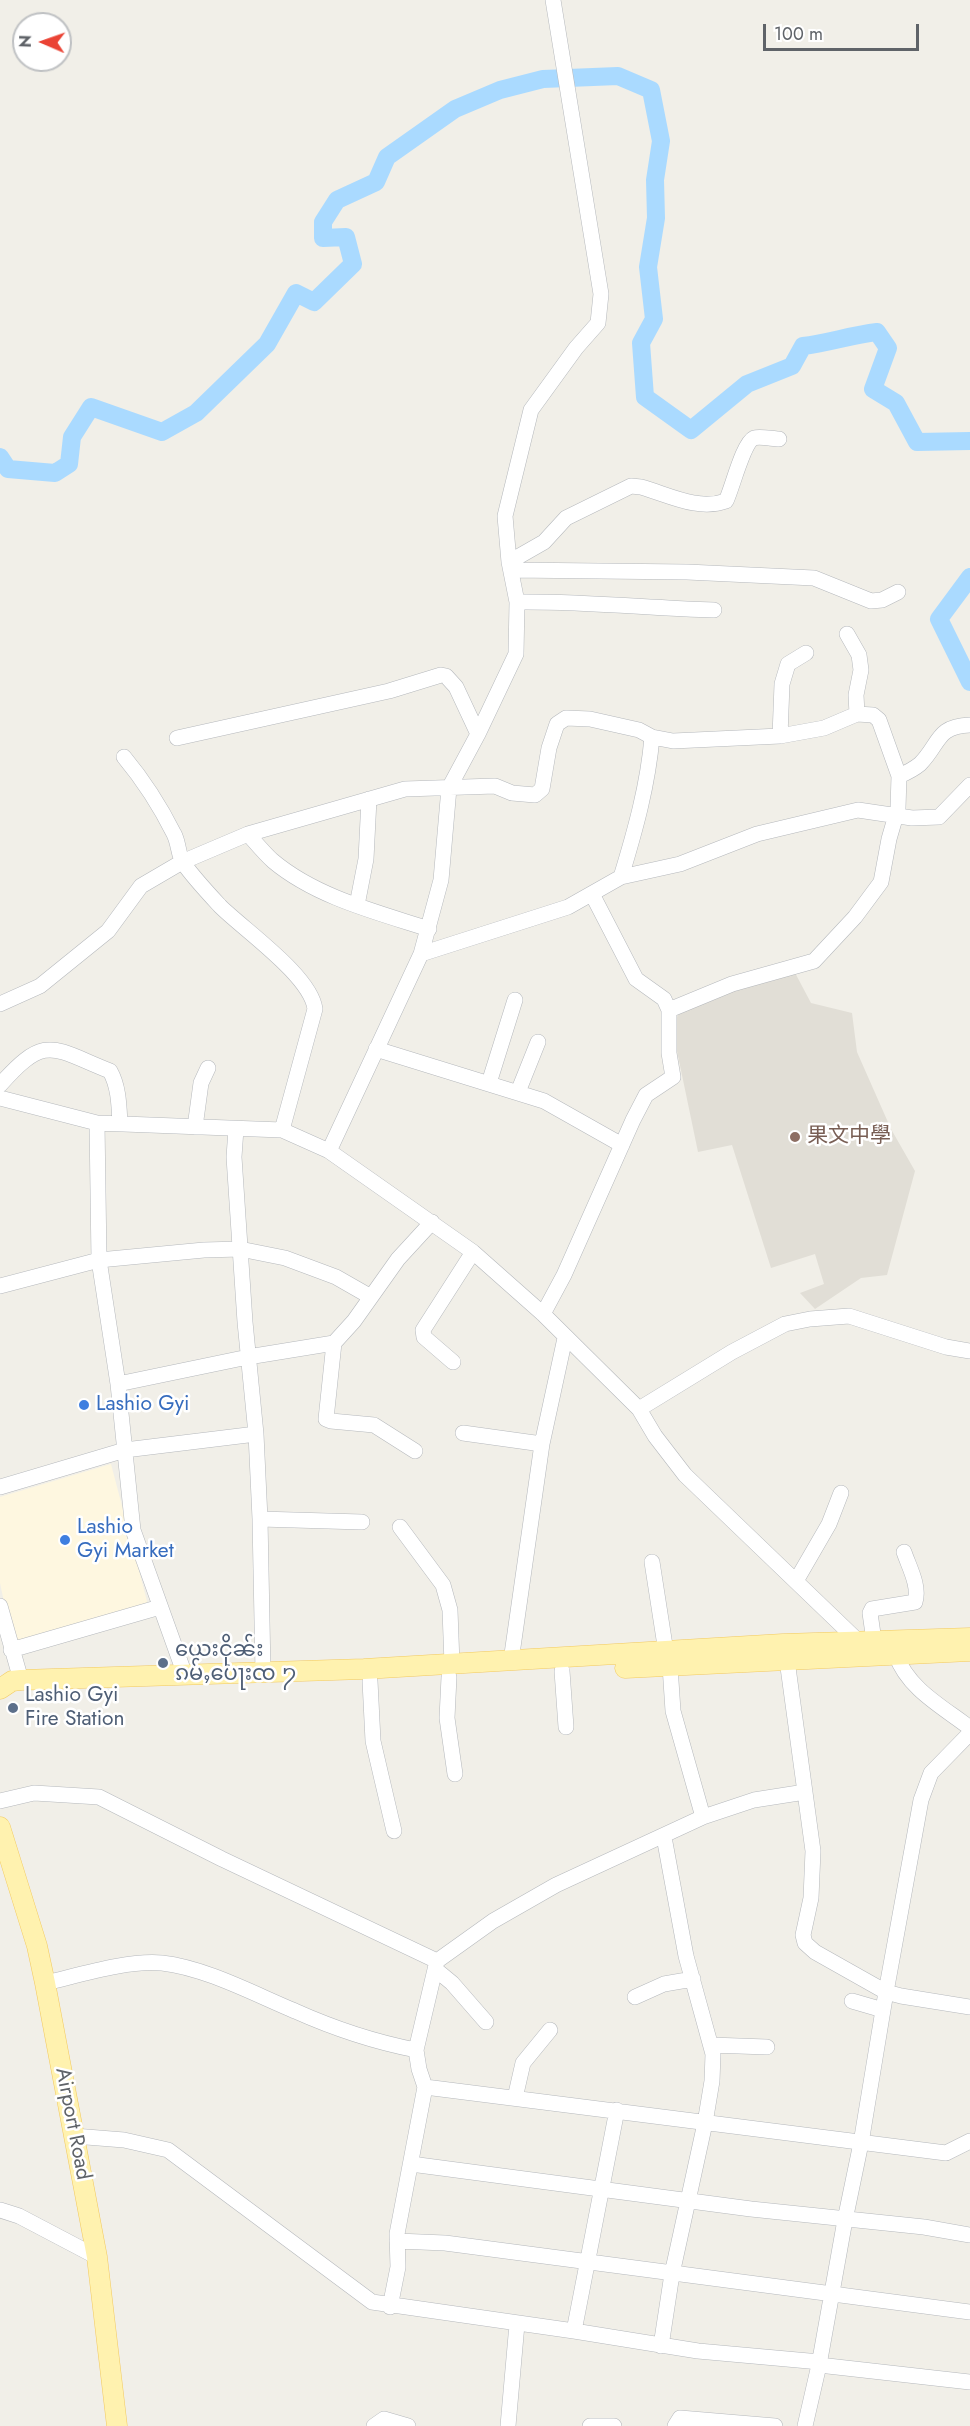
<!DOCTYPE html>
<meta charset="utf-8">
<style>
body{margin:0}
#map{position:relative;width:970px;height:2426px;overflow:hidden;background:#f1efe8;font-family:Jost,sans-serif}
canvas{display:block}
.north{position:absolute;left:12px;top:12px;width:60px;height:60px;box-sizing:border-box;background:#fff;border:2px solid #bfc1c3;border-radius:50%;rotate:272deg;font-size:16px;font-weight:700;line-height:24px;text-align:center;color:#5f6368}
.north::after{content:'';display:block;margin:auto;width:21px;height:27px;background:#ea4335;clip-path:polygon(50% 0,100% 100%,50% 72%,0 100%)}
.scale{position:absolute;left:763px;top:24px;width:156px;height:27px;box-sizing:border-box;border:3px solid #5f6368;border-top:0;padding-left:8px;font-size:18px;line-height:21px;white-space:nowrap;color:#5f6368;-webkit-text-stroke:4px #fff;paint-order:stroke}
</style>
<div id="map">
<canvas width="970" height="2426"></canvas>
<div class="north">N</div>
<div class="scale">100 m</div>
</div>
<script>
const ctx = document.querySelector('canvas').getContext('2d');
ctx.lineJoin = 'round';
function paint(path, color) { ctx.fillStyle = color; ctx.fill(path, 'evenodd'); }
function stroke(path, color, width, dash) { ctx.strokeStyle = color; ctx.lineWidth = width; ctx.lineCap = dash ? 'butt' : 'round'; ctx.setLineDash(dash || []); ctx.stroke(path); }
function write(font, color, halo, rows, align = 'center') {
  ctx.font = font + ' Jost,"Noto Sans SC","Noto Sans Myanmar",sans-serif'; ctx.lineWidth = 5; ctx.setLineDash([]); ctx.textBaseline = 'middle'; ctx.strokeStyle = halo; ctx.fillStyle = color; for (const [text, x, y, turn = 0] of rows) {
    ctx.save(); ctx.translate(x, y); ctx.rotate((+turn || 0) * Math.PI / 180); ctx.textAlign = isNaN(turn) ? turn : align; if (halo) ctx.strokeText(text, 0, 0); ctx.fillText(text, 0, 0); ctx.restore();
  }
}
const commercial = new Path2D(`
 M111,1464l37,141 -135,40 -13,-62v-86z`);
const education = new Path2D(`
 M793,969l18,34 41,10 5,39 34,77 24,42 -28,104 -26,3 -46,31 -15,-16 24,-9 -9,-30 -44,14 -39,-123 -34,7 -26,-125 7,-14 15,-8z`);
const river = new Path2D(`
 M0,457l8,12 47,4 14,-9 3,-27 19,-30 71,25 34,-19 71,-69 29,-51 18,9 39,-38 -7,-27 -23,1v-16l14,-22 39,-18 11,-25 68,-48 45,-19 43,-11 75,-3 33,14 10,51 -6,39 1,38 -8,49 6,52 -13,24 4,54 46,33 56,-46 45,-18 11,-20c25,-3 48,-11 74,-14l11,16 -15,41 23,14 21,39 53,-1
 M970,577l-31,42 31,63`);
const minor = new Path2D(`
 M509,562l35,-20 22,-24 65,-32 10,1c28,8 57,24 85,14 6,-12 17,-58 28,-63 6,-2 19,1 25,1
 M512,570l175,2 127,6 57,23 11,-1 16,-8
 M517,602c66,-1 131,6 197,8
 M847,634l12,21 2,15 -5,25 1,19
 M780,736l2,-52 6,-20 18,-11
 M177,738l212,-47 52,-16 5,1 10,11 22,47
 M124,757c20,24 36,49 50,77 5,9 4,22 10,30 10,14 24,29 36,42 24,24 91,70 95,103l-33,121
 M899,776c7,-3 15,-7 21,-12 20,-20 16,-38 50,-39
 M248,834c8,9 16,19 25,27 43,36 103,51 156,68
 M621,877c14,-46 27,-92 31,-140
 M357,905l9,-46 3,-60
 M421,954l147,-47 53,-30 59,-13 77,-30 101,-24 54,8 27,-1 31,-32
 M0,1004l40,-18 68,-55 33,-45 41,-24 66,-28 157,-45 90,-3 17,7 23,2 7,-6 7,-41 8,-24 9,-6 24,1 49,11 13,7 21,4 107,-5 44,-8 33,-14 16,1 6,5 20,56 -1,32 -9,31 -8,43 -26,35 -41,44 -82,23 -63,26 -5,-11 -28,-20 -44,-85
 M376,1049l168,52 78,44
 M489,1083l26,-83
 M0,1085c46,-52 52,-37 110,-14 9,16 9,35 10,53
 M518,1092l20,-50
 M0,1098l97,25 185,7 47,21 144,101 70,62 96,95 16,27 30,39 174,167
 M97,1123l2,137 19,124 15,146 52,145
 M195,1127l6,-44 7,-15
 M236,1129l-2,28 11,165 11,112 4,85 3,153
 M329,1151l92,-197 20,-74 8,-92 29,-54 38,-80 1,-52 -8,-40 -4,-46 26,-106 45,-62 22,-25 3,-29 -48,-294
 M0,1286l99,-26 105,-10 36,-1 45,9 51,19 35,20
 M543,1314l21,-39 69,-155 13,-25 27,-18 -4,-24v-43
 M334,1343l-8,76 5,2 43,4 41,26
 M453,1362l-29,-25 -1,-7 50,-78
 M118,1384l130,-27 86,-14 20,-22 44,-62 34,-37
 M639,1409l93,-57 53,-28 25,-5 39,-3 97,31 24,4
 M463,1433l79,11
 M0,1487l125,-37 131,-16
 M260,1519l102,3
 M400,1527l43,58 7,25 2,54
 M652,1562l14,90
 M796,1581l33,-57 12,-31
 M0,1606l21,74
 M874,1641l-4,-28 2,-4 43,-7c5,-16 -6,-35 -11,-50
 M11,1650l149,-43
 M896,1655c12,34 47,52 74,73
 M787,1660l26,191 -2,47 -8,37 2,8 10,9 71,40 15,4 69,11
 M511,1661l31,-217 23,-106
 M670,1666l3,45 30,106
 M562,1671l4,56
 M449,1677l-2,41 8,56
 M370,1681l3,60 21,90
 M0,1801l34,-8 65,4 123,62 215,102
 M435,1969l17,14 34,39
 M45,1983c35,-8 81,-23 117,-20 44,5 92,31 133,48 38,17 80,31 121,39
 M635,1997l29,-13 29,-5
 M852,2001l31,9
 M711,2045l56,2
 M425,2087l521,66 24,-12
 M515,2098l8,-35 27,-33
 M74,2136l50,4 44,10 204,152 202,29 124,20 122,11
 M411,2164l340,45 173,18 46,8
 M0,2210l19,6 78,41
 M397,2241l48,2 525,69
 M390,2307l8,-40 -1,-33 28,-147 -6,-18 -3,-19 21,-89 56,-40 63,-36 147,-68 51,-17 51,-8
 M574,2331l43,-221
 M661,2346l11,-72 33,-151 7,-42 1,-27 -27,-98 -22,-119
 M819,2365l151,17
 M374,2426l10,-7 24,7
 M508,2426l9,-102
 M590,2426h24
 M675,2426l5,-8 95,8
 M805,2426l14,-61 26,-145 16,-77 25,-151 35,-192 10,-27 39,-40`);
const major = new Path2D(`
 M625,1668l345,-17
 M0,1689l12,-8 9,-1 343,-11 419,-25 187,-6
 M0,1827l37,119 8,37 52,274 20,169`);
const markers = [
 [795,1137,6,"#8d6e63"],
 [84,1405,6,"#3f7fe0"],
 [65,1540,6,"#3f7fe0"],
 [163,1663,6,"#5c6f8a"],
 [13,1708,6,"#5c6f8a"]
];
const educationNames = [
 ["果文中學",807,1137]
];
const shopNames = [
 ["Lashio Gyi",96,1405],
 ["Lashio",77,1528],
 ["Gyi Market",77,1552]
];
const serviceNames = [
 ["ယေးငိုၼ်း",175,1651],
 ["ၵမ်ႇပေႃးၸ ႒",175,1675],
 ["Lashio Gyi",25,1696],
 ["Fire Station",25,1720]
];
const streetNames = [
 ["Airport Road",72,2124,79]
];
paint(commercial, '#fef7e0');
paint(education, '#e1ded6');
stroke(river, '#aadaff', 18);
stroke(minor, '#b5b8bc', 16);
stroke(major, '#f2c960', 21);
stroke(minor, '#fff', 15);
stroke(major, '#fff2af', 20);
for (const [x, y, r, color] of markers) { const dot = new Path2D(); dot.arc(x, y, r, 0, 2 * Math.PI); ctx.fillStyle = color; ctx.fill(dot); stroke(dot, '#fff', 2); }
write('21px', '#785e54', '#fff', educationNames, 'left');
write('21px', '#366cbe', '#fff', shopNames, 'left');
write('21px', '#4e5e75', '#fff', serviceNames, 'left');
write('21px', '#5f6368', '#fff', streetNames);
</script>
